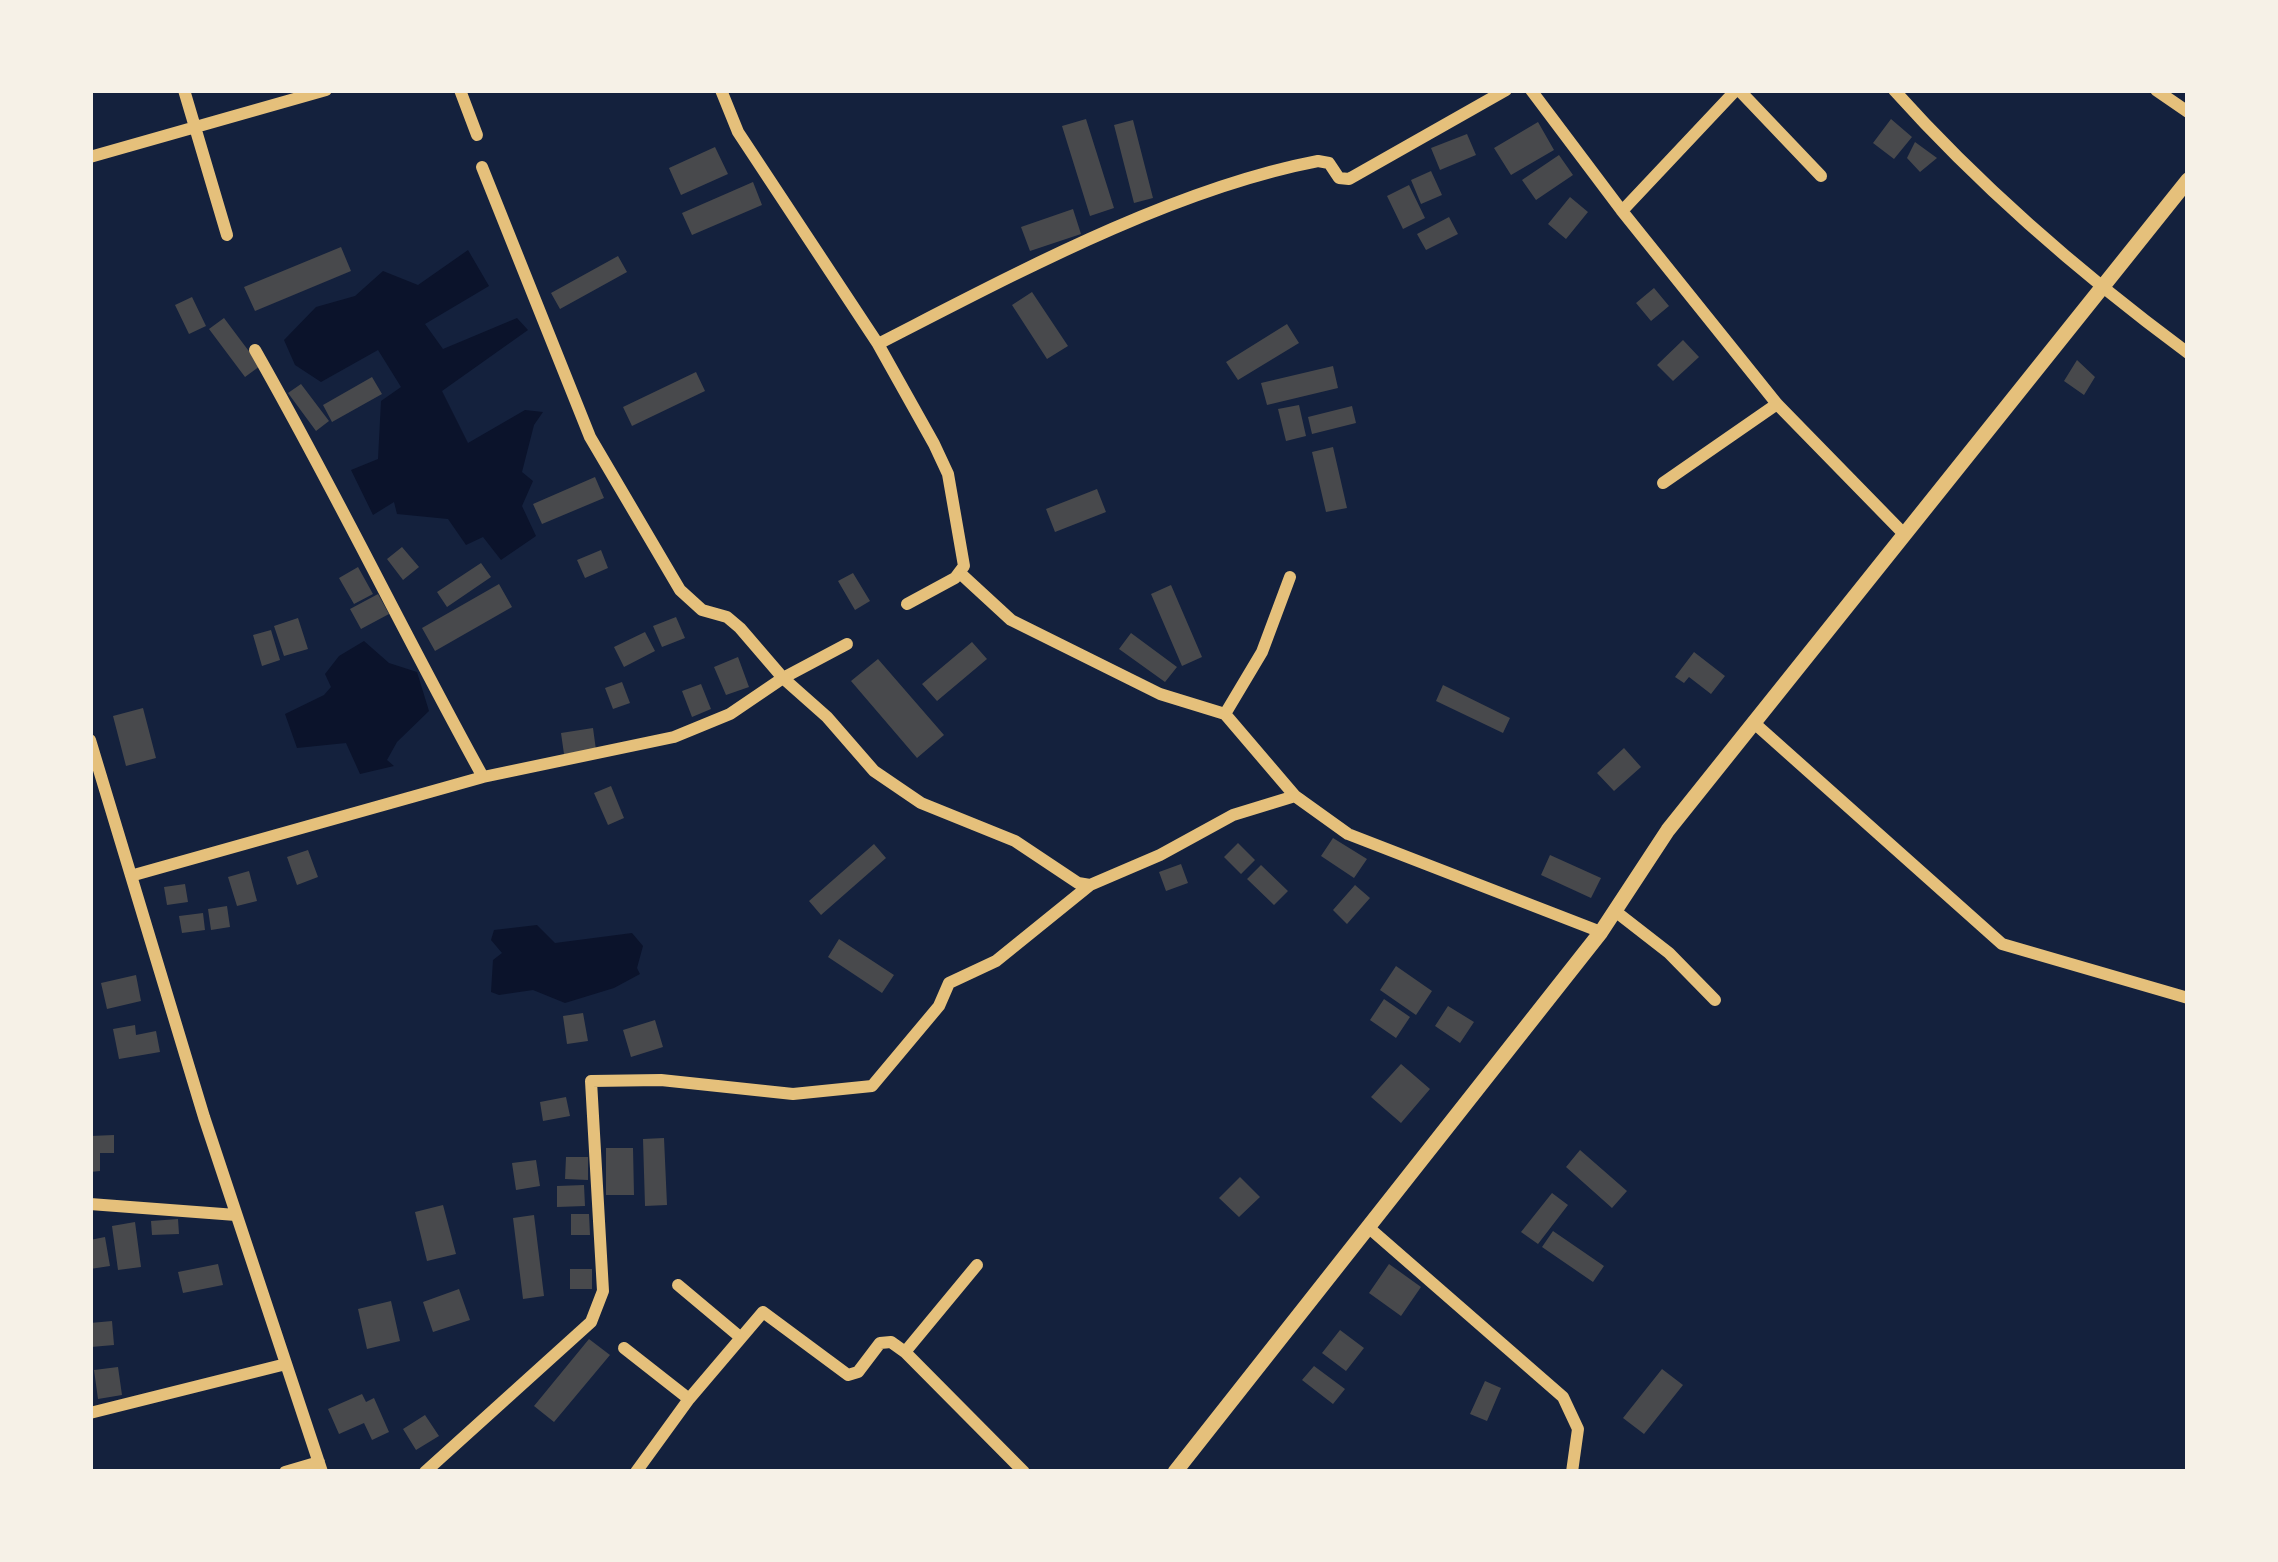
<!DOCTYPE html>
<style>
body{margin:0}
#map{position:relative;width:2278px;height:1562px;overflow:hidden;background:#14213d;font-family:"DM Sans",sans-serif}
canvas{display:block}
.frame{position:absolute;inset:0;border:93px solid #f6f1e7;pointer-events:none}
</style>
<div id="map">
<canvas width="2278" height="1562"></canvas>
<div class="frame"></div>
</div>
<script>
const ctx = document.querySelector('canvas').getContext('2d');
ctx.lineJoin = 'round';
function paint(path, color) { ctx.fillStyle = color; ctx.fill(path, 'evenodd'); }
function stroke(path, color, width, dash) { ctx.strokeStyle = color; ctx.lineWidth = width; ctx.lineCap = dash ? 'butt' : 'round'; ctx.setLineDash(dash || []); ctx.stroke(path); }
const water = new Path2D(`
 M468,250l21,36 -64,38 18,25 74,-31 11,12 -86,61 26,52 57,-33 18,2 -9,13 -12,47 11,9 -11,25 14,30 -35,24 -18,-23 -17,8 -18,-26 -51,-5 -3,-12 -21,13 -22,-45 27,-11 3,-58 20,-14 -23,-37 -57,32 -26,-17 -11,-25 32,-33 39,-11 28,-25 35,14z
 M364,641l25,22 28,9 12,39 -32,31 -10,18 7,6 -34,8 -14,-31 -49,5 -12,-34 39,-19 7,-8 -6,-13 14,-18z
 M537,925l18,18 77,-10 11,13 -6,22 3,6 -26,14 -49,15 -32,-13 -34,5 -8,-3 2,-32 9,-7 -11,-13 3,-10z`);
const building = new Path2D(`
 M1086,119l28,89 -24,8 -28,-90z
 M1891,119l21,18 -18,22 -21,-16z
 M1133,120l20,78 -19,5 -20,-78z
 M1538,122l16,28 -43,25 -17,-27z
 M1467,134l9,21 -36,15 -9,-22z
 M1915,142l22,16 -17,14 -13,-14z
 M715,147l13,27 -47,21 -12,-27z
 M1559,155l14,20 -37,25 -14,-20z
 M1431,171l11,24 -21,9 -10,-24z
 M753,182l9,23 -70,30 -10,-22z
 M1409,185l16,33 -22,11 -16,-33z
 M1570,197l18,15 -22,27 -18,-15z
 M1073,209l8,25 -51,17 -9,-24z
 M1449,217l9,17 -32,16 -9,-16z
 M341,247l10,24 -96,40 -11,-24z
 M618,256l9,16 -67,37 -9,-16z
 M1654,288l15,18 -18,15 -15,-18z
 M1032,292l36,54 -21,13 -35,-54z
 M192,297l14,29 -17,8 -14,-29z
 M224,318l36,48 -15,11 -36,-48z
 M1287,324l12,19 -61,37 -12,-18z
 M1683,340l16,17 -26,24 -16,-16z
 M2077,360l18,17 -11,18 -20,-14z
 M1333,366l5,22 -71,17 -6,-22z
 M696,372l9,19 -73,35 -9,-19z
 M372,377l10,17 -50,28 -9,-17z
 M301,384l28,37 -13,10 -28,-38z
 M1299,405l7,31 -20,5 -8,-32z
 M1352,406l4,17 -44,11 -4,-17z
 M1333,447l14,61 -21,4 -14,-60z
 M595,477l9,21 -62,26 -9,-20z
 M1097,489l9,23 -51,20 -9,-23z
 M402,547l17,20 -16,13 -16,-21z
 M601,550l7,18 -23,10 -8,-18z
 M481,563l10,14 -44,30 -10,-15z
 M358,567l15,27 -19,10 -15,-26z
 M853,573l17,28 -15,9 -17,-29z
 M499,584l13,23 -77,44 -13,-23z
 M1171,585l31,72 -20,9 -31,-72z
 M378,594l11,20 -28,15 -11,-20z
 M676,617l9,21 -23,9 -9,-21z
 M298,618l10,31 -24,7 -10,-30z
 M271,630l9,30 -18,6 -9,-31z
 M645,632l10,19 -31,16 -10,-20z
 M1131,633l46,34 -12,15 -46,-33z
 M972,642l15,17 -50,42 -15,-17z
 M1694,652l31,24 -14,18 -22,-17 -5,6 -9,-6z
 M738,657l11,30 -23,8 -12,-28z
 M878,659l66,76 -27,23 -66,-77z
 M622,682l8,21 -17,6 -8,-21z
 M701,684l10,25 -19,8 -10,-26z
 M1443,685l67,33 -7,15 -67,-32z
 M143,708l13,50 -30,8 -13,-50z
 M593,728l3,22 -32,4 -3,-21z
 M1624,748l17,19 -27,24 -17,-18z
 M611,786l13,32 -16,7 -14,-32z
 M1333,838l34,21 -13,19 -33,-22z
 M1238,843l17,17 -14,14 -17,-17z
 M874,844l12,14 -65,57 -12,-14z
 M308,850l10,27 -21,8 -10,-28z
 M1550,855l51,23 -10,20 -50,-23z
 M1181,864l7,19 -22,8 -7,-19z
 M1261,865l27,26 -14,14 -27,-26z
 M249,871l8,30 -20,5 -9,-29z
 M185,884l3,18 -21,3 -3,-18z
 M1355,885l15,13 -23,26 -14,-14z
 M227,906l3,21 -19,3 -3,-21z
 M203,913l2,17 -23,3 -3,-17z
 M839,939l55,36 -12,18 -54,-36z
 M1396,966l36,25 -16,24 -36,-25z
 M136,975l5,26 -34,8 -6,-26z
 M1384,999l26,18 -14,21 -26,-18z
 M1448,1006l26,16 -14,21 -25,-17z
 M583,1013l5,28 -21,3 -4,-28z
 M655,1020l8,27 -32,10 -8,-27z
 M135,1025l1,10 20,-4 4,21 -41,7 -6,-30z
 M1401,1064l29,25 -29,34 -30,-26z
 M566,1097l4,19 -27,5 -3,-19z
 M114,1135v18h-14v18l-10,1v-36z
 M664,1138l3,67 -22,1 -2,-67z
 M606,1148h27l1,47h-28z
 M1580,1150l47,41 -15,17 -46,-41z
 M566,1157h22v23l-23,-1z
 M536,1160l4,26 -24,4 -4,-27z
 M1240,1177l20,20 -21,20 -20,-19z
 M584,1185l1,21 -28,1v-21z
 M1552,1193l16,12 -30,39 -17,-12z
 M443,1205l13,49 -29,7 -12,-49z
 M571,1214h18l1,21h-19z
 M534,1215l10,81 -21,3 -10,-81z
 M178,1219l1,15 -27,1 -1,-14z
 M135,1222l6,45 -23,3 -6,-44z
 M1553,1231l51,35 -11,16 -51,-35z
 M105,1237l5,29 -20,3v-29z
 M218,1264l5,21 -40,8 -5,-21z
 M1389,1264l32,23 -20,29 -32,-23z
 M570,1269h22v20h-22z
 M459,1289l11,31 -37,12 -10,-30z
 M391,1301l9,40 -33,8 -9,-40z
 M112,1321l2,24 -23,2 -1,-24z
 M1340,1330l24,18 -18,23 -24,-18z
 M589,1339l21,16 -56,67 -20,-16z
 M1314,1366l31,23 -12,15 -31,-24z
 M118,1367l4,28 -24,4 -4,-29z
 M1662,1369l21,16 -39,49 -21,-16z
 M1485,1381l16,7 -14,33 -17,-7z
 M362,1394l4,8 8,-4 15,34 -17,8 -8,-17 -25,11 -11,-25z
 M425,1415l14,21 -23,14 -13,-21z`);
const minor = new Path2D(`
 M184,90l43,145
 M460,90l17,45
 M721,90l17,42 140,212 56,100 14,30 16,92 -9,12 -48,26
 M1531,90l91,121 155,193 126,129
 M1739,90l82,86
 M1894,90c87,97 190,186 294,263
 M2156,90l32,22
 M90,157l236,-67
 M482,167l108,270 90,153 22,20 25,7 13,11 43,50 44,39 47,54 47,32 94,38 63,42 12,2 70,-30 73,-40 62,-19
 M1622,211l114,-121
 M878,344c133,-68 293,-155 440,-183l11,2 10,15 10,1 157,-89
 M255,350c80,140 150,286 228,427
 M1663,483l114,-79
 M961,574l50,46 149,74 65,20 70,82 53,38 253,98
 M1225,714l37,-62 28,-75
 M1753,722l249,222 186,54
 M90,740l114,377 118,355
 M134,875l349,-98 191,-40 56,-23 53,-36 64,-34
 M1615,911l54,42 46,47
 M90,1204l146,11
 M1368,1227l195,170 15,32 -6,43
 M678,1285l62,52
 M624,1348l65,51
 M905,1352l72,-87
 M90,1413l196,-49
 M285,1472l34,-10
 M425,1472l166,-150 12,-31 -12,-210 70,-1 132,14 79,-8 67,-80 10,-23 47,-22 94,-76
 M636,1472l53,-73 74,-87 85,63 10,-3 22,-29 11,-1 14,10 119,120`);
const tertiary = new Path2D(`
 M1175,1472l426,-540 67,-102 520,-650`);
paint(water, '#0b132b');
paint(building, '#48494c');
stroke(minor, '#e5c07b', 12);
stroke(tertiary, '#e5c07b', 15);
</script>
